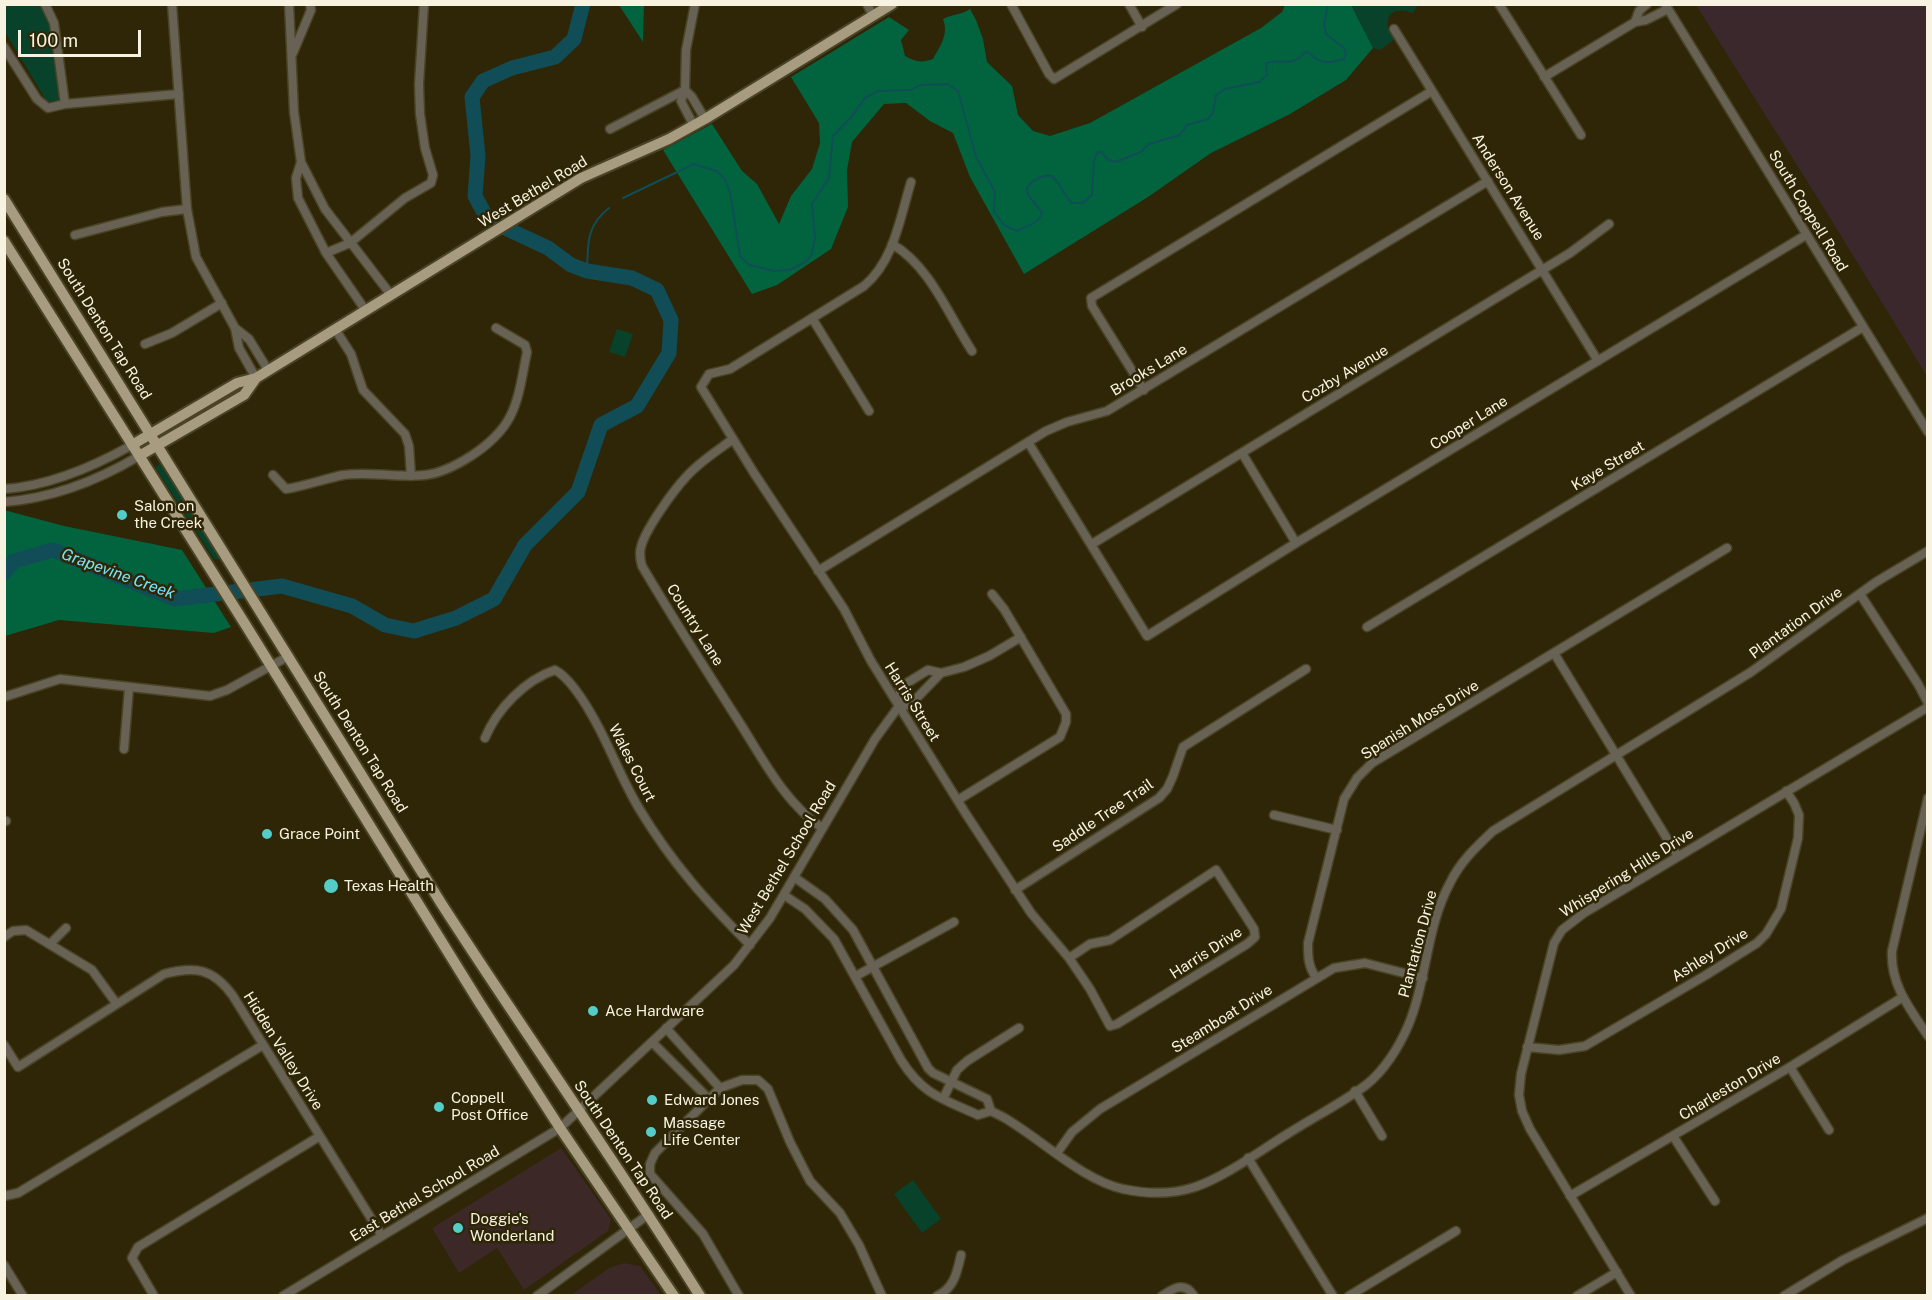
<!DOCTYPE html>
<style>
body{margin:0}
#map{position:relative;width:1932px;height:1300px;overflow:hidden;background:#2e2606;font-family:"Public Sans",sans-serif}
canvas{display:block}
.frame{position:absolute;inset:0;border:6px solid #f8f3e1;pointer-events:none}
.scale{position:absolute;left:18px;top:30px;width:123px;height:27px;box-sizing:border-box;border:3px solid #f8f3e1;border-top:0;padding-left:8px;font-size:18px;line-height:21px;white-space:nowrap;color:#f8f3e1;-webkit-text-stroke:4px #2e2606;paint-order:stroke}
</style>
<div id="map">
<canvas width="1932" height="1300"></canvas>
<div class="frame"></div>
<div class="scale">100 m</div>
</div>
<script>
const ctx = document.querySelector('canvas').getContext('2d');
ctx.lineJoin = 'round';
function paint(path, color) { ctx.fillStyle = color; ctx.fill(path, 'evenodd'); }
function stroke(path, color, width, dash) { ctx.strokeStyle = color; ctx.lineWidth = width; ctx.lineCap = dash ? 'butt' : 'round'; ctx.setLineDash(dash || []); ctx.stroke(path); }
function write(font, color, halo, rows, align = 'center') {
  ctx.font = font + ' "Public Sans",sans-serif'; ctx.lineWidth = 5; ctx.setLineDash([]); ctx.textBaseline = 'middle'; ctx.strokeStyle = halo; ctx.fillStyle = color; for (const [text, x, y, turn = 0] of rows) {
    ctx.save(); ctx.translate(x, y); ctx.rotate((+turn || 0) * Math.PI / 180); ctx.textAlign = isNaN(turn) ? turn : align; if (halo) ctx.strokeText(text, 0, 0); ctx.fillText(text, 0, 0); ctx.restore();
  }
}
const commercial = new Path2D(`
 M561,1148l50,71 -3,12 -84,59 -27,-42 -38,25 -27,-45z
 M624,1263l16,3 21,29h-90l38,-27z`);
const industrial = new Path2D(`
 M1696,5h231v371l-105,-171z`);
const green = new Path2D(`
 M5,5h37l10,23 8,65 -2,8 -8,1 -4,-2 -41,-68z
 M1351,5h67l-5,8c-22,-9 -34,7 -18,26l-15,11 -7,-2z
 M617,329l16,5 -8,23 -16,-5z
 M160,464l63,96 -9,-1 -59,-92z
 M913,1180l28,39 -19,14 -28,-39z`);
const forest = new Path2D(`
 M619,5h25l-1,37z
 M1285,5h66l22,43 -27,32 -56,34 -79,39 -63,44 -124,77 -54,-97 -17,-44 -23,-12 -24,-18 -22,1 -32,38 -5,28 1,37 -17,42 -54,36 -25,9 -89,-144 49,-26 30,47 15,13 22,40 12,-28 21,-27 8,-26 -1,-20 -28,-46 98,-60 20,13 -8,10 4,16c10,6 17,7 28,3 7,-13 16,-24 10,-40 9,-5 18,-4 27,-10l6,11 7,19 4,23 25,24 6,29 15,16 17,5 40,-13 171,-95 21,-16z
 M4,510l60,16 118,24 49,77 -17,6 -155,-13 -54,16z`);
const stream = new Path2D(`
 M623,198l71,-34 22,7 9,8 5,13 10,64 9,9 25,6 15,-1 15,-7 7,-7 4,-17 -3,-35 17,-26 4,-42 19,-20 13,-18 13,-7 33,-1 9,-5 28,-1 10,7 18,66 19,35 -1,20 10,13 13,6c9,-5 24,-8 25,-19l-14,-17 -1,-7c7,-9 14,-13 25,-12 9,8 11,19 20,27h11l9,-8 2,-34 3,-8 5,-1 5,7 8,3 26,-10 8,-8 31,-9 7,-10 21,-6 5,-6 3,-18 9,-6 34,-7 8,-7 -1,-12c16,-5 26,5 38,-10l4,-1c13,13 20,11 36,7l2,-6 -2,-5 -18,-14 -2,-9 4,-21
 M587,271c1,-27 -1,-45 22,-63`);
const river = new Path2D(`
 M4,573l10,-12 39,-11 122,49 107,-13 70,20 33,19 29,6 42,-13 38,-19 31,-54 53,-53 23,-67 36,-19 32,-53 2,-33 -14,-30 -25,-12 -45,-7 -16,-6 -23,-17 -60,-28 -13,-24 3,-40 -6,-59 11,-16 29,-13 43,-11 19,-18 9,-35`);
const minor = new Path2D(`
 M45,4l9,19 11,81
 M172,4l15,205 9,48 39,71 4,20 17,30
 M289,4l5,108 7,50 24,47 66,86
 M867,4l6,12
 M1011,4l38,70 5,5 123,-75
 M1129,4l13,23
 M1499,4l82,131
 M1665,4l263,428
 M1635,22l4,-11 8,-7
 M1394,29l204,332
 M4,47l33,52 11,9 17,-4 114,-10
 M293,53l18,-43 -1,-6
 M1544,77l91,-55 11,-2 22,-11
 M685,90l7,7 13,22
 M694,126l-13,-25 4,-11 1,-40 9,-46
 M610,129l75,-39
 M301,162l-5,16 2,20 28,55 40,58
 M911,182c-11,36 -17,79 -47,104l-134,83 -21,5 -8,13 53,86 90,136 27,52 95,153 65,99 38,45 21,31 20,37 7,-2 130,-80 8,-7 -1,-8 -38,-59 -106,70 -20,4 -21,14
 M75,235l87,-23 25,-3
 M892,244c38,22 57,72 80,107
 M326,253l24,-10 55,-45 26,-15 2,-8 -8,-27 -5,-34 -1,-30 5,-80
 M812,318l57,93
 M235,328l14,11 19,31
 M335,329l16,25 12,36 42,44 4,12 2,30
 M145,344l27,-11 50,-30
 M1144,390l-52,-84 -1,-8 341,-207
 M733,439c-16,12 -34,23 -47,38 -13,14 -41,53 -45,70 -2,7 -1,12 1,19 30,51 62,101 94,151 26,40 47,84 86,111
 M1028,442l119,194 149,-93 510,-308
 M1242,453l54,90
 M273,475l13,14c19,-3 38,-10 57,-14 27,-4 55,3 82,0 17,-2 32,-10 46,-19 46,-30 46,-54 56,-104l-2,-7 -29,-17
 M4,489c46,-3 89,-22 128,-44
 M4,502c50,-4 93,-21 135,-46
 M1092,544l478,-291 39,-29
 M818,571l228,-140 21,-9 40,-11 381,-230
 M1860,594l58,90 10,19
 M1367,627l496,-300
 M1554,653l123,202
 M4,697l56,-18 150,17 17,-6 62,-34
 M899,706l11,-1 31,-32 23,-6 25,-11 32,-19
 M899,706l1,-17 2,-3 26,-16 13,3
 M485,738c12,-29 40,-58 70,-68 17,9 35,41 44,58 14,27 25,56 41,82 32,53 67,92 110,135
 M124,749l5,-61
 M1928,798l-36,153c-2,33 18,58 36,85
 M958,800l102,-63 6,-15v-8l-62,-105 -12,-15
 M1274,815l63,15
 M4,821h2
 M794,877l31,22 28,31 75,138 5,5 54,26 4,12
 M1015,890l144,-92 8,-9 6,-13 10,-29 123,-78
 M784,895l21,14 29,30 67,121c22,35 42,39 77,55l13,-4 12,6c37,21 79,63 120,72 24,5 48,6 72,-2 30,-10 66,-37 94,-54 25,-16 53,-30 77,-48 18,-14 33,-38 42,-59 19,-45 18,-99 42,-143 10,-21 26,-36 43,-52l258,-159 125,-90 52,-31
 M4,937l9,-6 13,-1 66,40 24,33
 M50,944l16,-16
 M856,976l98,-54
 M1316,977c-8,-10 -8,-21 -8,-34l36,-144 13,-21 15,-15 355,-215
 M666,1028l54,60
 M652,1042l57,57
 M4,1045l14,22 146,-93c31,-8 49,-6 69,22l149,240
 M1527,1047l32,3 26,-4 121,-71 51,-32 9,-9 15,-25 17,-71 1,-23 -5,-12 -8,-12
 M1790,1067l39,63
 M1355,1091l27,45
 M943,1099l14,-29 10,-9 52,-33
 M1673,1136l42,65
 M1057,1153l15,-21 28,-23 234,-141 31,-5 58,15
 M1248,1158l85,138
 M4,1196l14,-3 245,-148
 M1570,1196l220,-129 113,-70
 M4,1265l19,31
 M154,1296l-22,-38 6,-11 182,-111
 M283,1296l277,-168 174,-163 36,-47 105,-179 24,-33
 M537,1296l112,-82
 M739,1296l-36,-62 -53,-60v-10l5,-11 65,-65 22,-8h16l10,9 22,53 20,39 30,32 19,32 23,51
 M937,1296c17,-8 20,-23 24,-41
 M1162,1296c11,-8 23,-15 32,0
 M1349,1296l107,-65
 M1577,1296l40,-24
 M1631,1296l-101,-167 -8,-18 -3,-16 2,-21 33,-131 8,-13 22,-17 344,-206
 M1784,1296l59,-36 85,-42`);
const major = new Path2D(`
 M4,199l437,704c85,132 176,260 259,393
 M4,241l241,383 234,378 81,126 114,168
 M132,445l105,-62 19,-5 325,-200 88,-39 36,-20 187,-115
 M139,456l105,-61 12,-17`);
const markers = [
 [122,515,6,"#54cdc8"],
 [267,834,6,"#54cdc8"],
 [331,886,8,"#54cdc8"],
 [593,1011,6,"#54cdc8"],
 [652,1100,6,"#54cdc8"],
 [439,1107,6,"#54cdc8"],
 [651,1132,6,"#54cdc8"],
 [458,1228,6,"#54cdc8"]
];
const streetNames = [
 ["Anderson Avenue",1508,187,58],
 ["West Bethel Road",533,192,-31],
 ["South Coppell Road",1808,211,59],
 ["South Denton Tap Road",104,329,58],
 ["Brooks Lane",1149,370,-31],
 ["Cozby Avenue",1345,374,-31],
 ["Cooper Lane",1469,423,-32],
 ["Kaye Street",1608,466,-31],
 ["Plantation Drive",1796,623,-36],
 ["Country Lane",695,625,58],
 ["Harris Street",912,702,58],
 ["Spanish Moss Drive",1420,720,-32],
 ["South Denton Tap Road",360,742,58],
 ["Wales Court",632,763,63],
 ["Saddle Tree Trail",1103,816,-34],
 ["West Bethel School Road",787,858,-59],
 ["Whispering Hills Drive",1627,873,-32],
 ["Plantation Drive",1418,944,-75],
 ["Harris Drive",1206,953,-33],
 ["Ashley Drive",1710,955,-32],
 ["Steamboat Drive",1222,1019,-32],
 ["Hidden Valley Drive",283,1051,58],
 ["Charleston Drive",1730,1087,-31],
 ["South Denton Tap Road",623,1150,56],
 ["East Bethel School Road",425,1194,-31]
];
const poiNames = [
 ["Salon on",134,506],
 ["the Creek",134,523],
 ["Grace Point",279,834],
 ["Texas Health",344,886],
 ["Ace Hardware",605,1011],
 ["Coppell",451,1098],
 ["Post Office",451,1115],
 ["Edward Jones",664,1100],
 ["Massage",663,1123],
 ["Life Center",663,1140],
 ["Doggie's",470,1219],
 ["Wonderland",470,1236]
];
const waterNames = [
 ["Grapevine Creek",118,574,20]
];
paint(commercial, '#3c2826');
paint(industrial, '#3b282c');
paint(green, '#08422a');
paint(forest, '#02643f');
stroke(stream, '#114d56', 2);
stroke(river, '#114d56', 15);
stroke(minor, '#4a4325', 11);
stroke(major, '#4a4325', 14);
stroke(minor, '#676254', 8);
stroke(major, '#a89c80', 10);
for (const [x, y, r, color] of markers) { const dot = new Path2D(); dot.arc(x, y, r, 0, 2 * Math.PI); ctx.fillStyle = color; ctx.fill(dot); stroke(dot, '#2e2606', 2); }
write('15px', '#f8f3e1', '#2e2606', streetNames);
write('15px', '#f8f3e1', '#2e2606', poiNames, 'left');
write('italic 16px', '#76e4f7', '#2e2606', waterNames);
</script>
